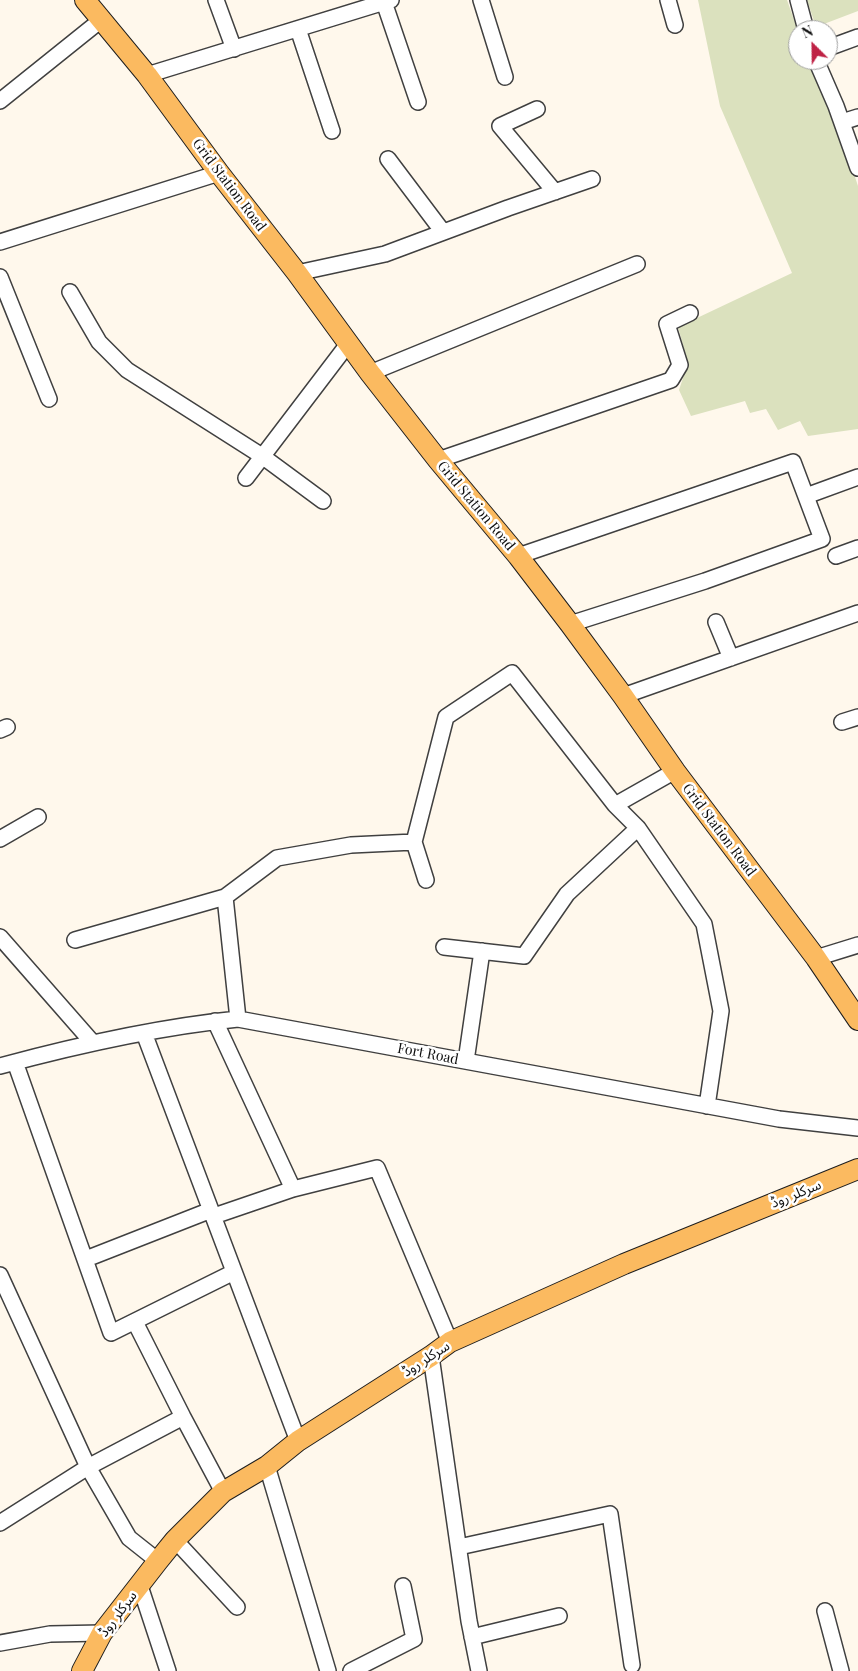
<!DOCTYPE html>
<meta charset="utf-8">
<style>
body{margin:0}
#map{position:relative;width:858px;height:1671px;overflow:hidden;background:#fff8ec;font-family:"Playfair Display",serif}
canvas{display:block}
.north{position:absolute;left:788px;top:20px;width:50px;height:50px;box-sizing:border-box;background:#fff;border:1px solid #9e9e9e;border-radius:50%;rotate:337deg;font-size:14px;font-weight:700;line-height:20px;text-align:center;color:#0d0d0d}
.north::after{content:'';display:block;margin:auto;width:18px;height:22px;background:#bf2245;clip-path:polygon(50% 0,100% 100%,50% 72%,0 100%)}
</style>
<div id="map">
<canvas width="858" height="1671"></canvas>
<div class="north">N</div>
</div>
<script>
const ctx = document.querySelector('canvas').getContext('2d');
ctx.lineJoin = 'round';
function paint(path, color) { ctx.fillStyle = color; ctx.fill(path, 'evenodd'); }
function stroke(path, color, width, dash) { ctx.strokeStyle = color; ctx.lineWidth = width; ctx.lineCap = dash ? 'butt' : 'round'; ctx.setLineDash(dash || []); ctx.stroke(path); }
function write(font, color, halo, rows, align = 'center') {
  ctx.font = font + ' "Playfair Display","Noto Sans Arabic",serif'; ctx.lineWidth = 5; ctx.setLineDash([]); ctx.textBaseline = 'middle'; ctx.strokeStyle = halo; ctx.fillStyle = color; for (const [text, x, y, turn = 0] of rows) {
    ctx.save(); ctx.translate(x, y); ctx.rotate((+turn || 0) * Math.PI / 180); ctx.textAlign = isNaN(turn) ? turn : align; if (halo) ctx.strokeText(text, 0, 0); ctx.fillText(text, 0, 0); ctx.restore();
  }
}
const cemetery = new Path2D(`
 M698,0h89l11,31v29h11l37,90 12,36v243l-50,7 -8,-15 -22,9 -12,-21 -16,4 -5,-12 -54,15 -12,-26 9,-27 -10,-36 114,-54 -72,-167z
 M807,0h51v11l-42,16z`);
const minor = new Path2D(`
 M216,0l18,49
 M481,0l24,77
 M668,0l7,25
 M798,0l8,30
 M384,2l34,100
 M298,29l34,102
 M828,48l30,-11
 M816,60l20,46 22,62
 M147,75l244,-75
 M0,101l101,-81
 M537,109l-37,17 55,66
 M842,122l16,-5
 M388,159l55,73
 M0,242l219,-69
 M297,273l88,-19 123,-46 84,-29
 M0,277l49,122
 M70,292l29,50 28,28 135,86 61,45
 M370,373l267,-109
 M438,460l233,-80 9,-15 -13,-41 23,-11
 M246,478l102,-134
 M806,496l52,-19
 M518,556l275,-94 29,77 -117,42 -135,43
 M836,556l22,-8
 M716,622l15,36
 M623,696l235,-83
 M842,722l16,-5
 M0,730l7,-3
 M638,828l66,96 17,87 -14,95
 M0,839l38,-22
 M426,880l-12,-38 32,-125 66,-44 103,132 60,-34
 M0,937l93,106
 M75,940l150,-43
 M444,947l80,9 43,-62 71,-66 -23,-23
 M816,958l42,-13
 M238,1019l-13,-122 52,-39 74,-13 63,-3
 M215,1021l78,168
 M144,1033l154,408
 M466,1061l16,-110
 M15,1062l96,271 123,-61
 M0,1066c78,-21 158,-39 238,-47l541,100 79,9
 M214,1216l79,-27 84,-21 73,174
 M86,1259l125,-49
 M0,1275l88,192 41,71 29,23
 M135,1322l48,95 40,75
 M431,1356l38,265 10,50
 M267,1466l61,205
 M0,1523l88,-56 95,-50
 M175,1540l62,67
 M459,1547l151,-33 22,151
 M140,1586l28,85
 M825,1611l16,60
 M472,1637l87,-21
 M0,1643l50,-9 52,-1
 M351,1671l63,-32 -11,-53`);
const major = new Path2D(`
 M85,0l62,75 72,98 78,100 73,100 68,87 80,96 52,68 53,72 52,75 141,187 42,62
 M82,1671l20,-38 56,-72 17,-21 48,-48 44,-26 31,-25 133,-85 19,-14 174,-78 234,-95`);
const streetNames = [
 ["Grid Station Road",229,185,53],
 ["Grid Station Road",476,506,50],
 ["Grid Station Road",719,830,53],
 ["Fort Road",428,1054,11],
 ["سرکلر روڈ",796,1194,-22],
 ["سرکلر روڈ",426,1359,-33],
 ["سرکلر روڈ",118,1614,-53]
];
paint(cemetery, '#dbe1be');
stroke(minor, '#404040', 18);
stroke(major, '#1e1e1e', 22);
stroke(minor, '#fff', 15);
stroke(major, '#fbba60', 20);
write('14px', '#0d0d0d', '#fff', streetNames);
</script>
